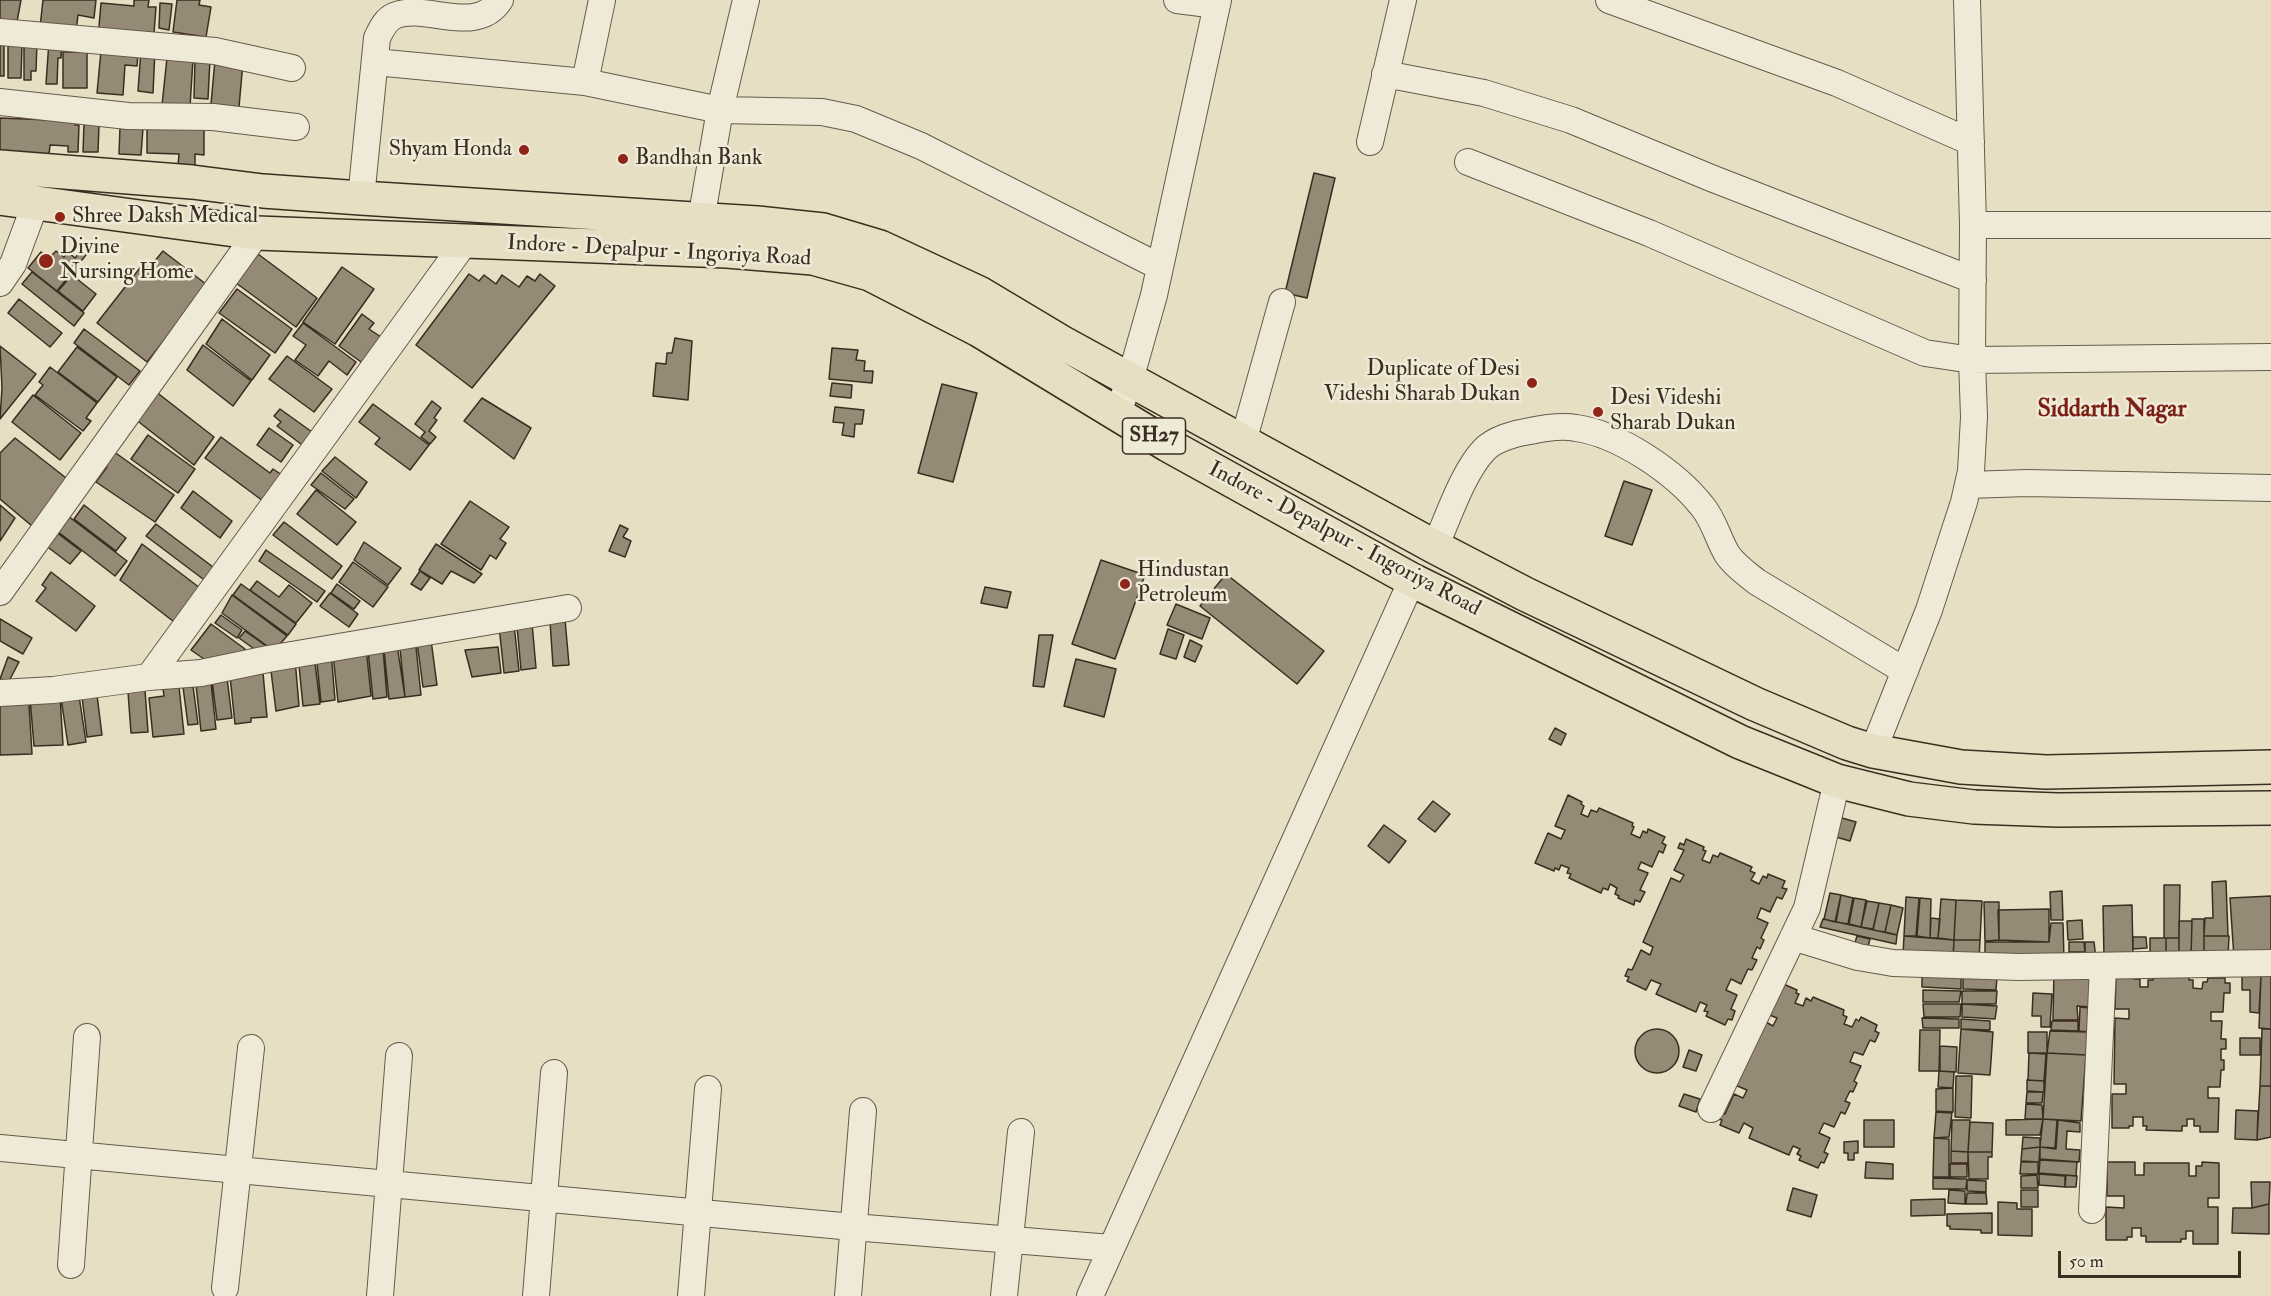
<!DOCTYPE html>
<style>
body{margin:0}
#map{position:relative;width:2271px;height:1296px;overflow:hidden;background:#e7dfc3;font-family:"IM FELL Double Pica",serif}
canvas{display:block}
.scale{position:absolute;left:2058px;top:1251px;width:183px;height:27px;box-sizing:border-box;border:3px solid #3b2e21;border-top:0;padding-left:8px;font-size:18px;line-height:21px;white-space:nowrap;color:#3b2e21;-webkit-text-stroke:4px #efead8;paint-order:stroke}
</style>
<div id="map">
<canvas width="2271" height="1296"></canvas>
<div class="scale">50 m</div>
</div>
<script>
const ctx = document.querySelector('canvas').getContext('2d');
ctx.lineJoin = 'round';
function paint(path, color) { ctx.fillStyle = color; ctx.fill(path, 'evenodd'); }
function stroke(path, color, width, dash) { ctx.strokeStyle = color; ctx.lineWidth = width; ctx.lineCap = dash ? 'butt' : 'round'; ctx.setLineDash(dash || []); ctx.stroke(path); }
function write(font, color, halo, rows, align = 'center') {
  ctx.font = font + ' "IM FELL Double Pica",serif'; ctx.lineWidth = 5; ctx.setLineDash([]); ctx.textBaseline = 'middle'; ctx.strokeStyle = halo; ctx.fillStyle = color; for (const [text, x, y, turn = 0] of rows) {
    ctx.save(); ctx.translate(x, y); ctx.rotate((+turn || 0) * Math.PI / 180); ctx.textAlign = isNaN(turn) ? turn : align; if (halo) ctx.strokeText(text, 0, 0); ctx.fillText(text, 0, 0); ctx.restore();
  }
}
const building = new Path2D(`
 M0,0h21l-5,27 -16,-2z
 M43,0h53l-2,18 -16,-3 -2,17 -36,-5z
 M134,0h15l-1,7h8l-2,26 -56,5 3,-35 33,3z
 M177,0h23l-1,5 12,2 -5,30 -33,-5z
 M160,3l12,1 -3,26 -10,-2z
 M0,40h4v36h-4z
 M49,41h13l-1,17h-3l-1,26h-11z
 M24,42h13l-1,29h-5v9h-7z
 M8,44l14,1 -1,33h-13z
 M141,50h14l-2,43 -15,-2z
 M101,51l37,3 -1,12 -12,-1 -2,30 -26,-2z
 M63,52h24v36h-24z
 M167,58l26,1 -3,48 -28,-2z
 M195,58l15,1 -2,40 -14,-1z
 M215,60l28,2 -4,45 -28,-3z
 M0,118l76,3 -1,4h4l-1,27h-10v-6l-18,-1 -1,10 -49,-2z
 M84,124l15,1 -1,27h-15z
 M120,127l23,1 -2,27 -22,-1z
 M147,127l57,2v26l-9,-1v13l-17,-1 1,-12 -32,-1z
 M1314,173l21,5 -28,120 -22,-5z
 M56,251l8,6 4,-5 7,6 6,-7 5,4 -29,36 -29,-23 13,-16 8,6z
 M163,251l48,37 -27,27 -37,47 -50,-39 46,-59 6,4z
 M258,254l59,44 -21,29 -60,-44z
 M342,267l32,22 -39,55 -32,-22z
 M32,272l52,41 -10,13 -52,-42z
 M469,274l10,7 5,-6 12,9 6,-9 17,12 8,-11 8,5 5,-7 15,12 -83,102 -56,-43z
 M72,275l24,19 -13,17 -25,-20z
 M237,289l55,40 -17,24 -56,-40z
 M19,299l43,34 -12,14 -42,-34z
 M362,314l12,9 -5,6 18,12 -19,26 -29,-21z
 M222,319l48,36 -18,25 -46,-36z
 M303,323l53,39 -9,13 -18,-14 -11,15 -23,-16 11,-15 -13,-9z
 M84,329l56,42 -11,14 -55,-42z
 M675,338l17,3 -4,59 -35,-4 3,-33 10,1 1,-11h5z
 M203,345l48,36 -18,25 -46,-36z
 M0,346l36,28 -36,45 2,-31z
 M77,347l40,30 -19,25 -40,-30z
 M832,348l26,2 -2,10 9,1 -1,10h9l-1,12 -43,-4z
 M287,356l45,33 -18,23 -45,-33z
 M50,367l47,36 -11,15 5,3 -8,10 -48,-36 8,-10 -4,-3z
 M832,383l20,2 -1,13 -21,-2z
 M942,384l35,9 -24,89 -35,-9z
 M155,391l59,46 -20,28 -59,-46z
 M33,395l48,38 -21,27 -48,-38z
 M482,398l49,30 -17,31 -50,-38z
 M432,401l9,7 -7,10 3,2 -8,11 7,6 -6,7 -9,-7 4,-5 -10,-8z
 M373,404l56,41 -19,25 -35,-26 5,-6 -21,-16z
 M835,407l29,3 -2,14h-7l-1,13 -12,-2 2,-12 -11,-1z
 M280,409l39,28 -10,13 -32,-24 4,-4 -7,-6z
 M269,428l24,17 -12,17 -24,-17z
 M148,435l47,34 -17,24 -47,-34z
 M221,437l49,36 3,-4 9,6 -19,26 -58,-43z
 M15,438l55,43 -38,45 -32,-27v-46z
 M113,451l61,44 -19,27 -59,-40 11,-15 -5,-4z
 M335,457l32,25 -11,16 -34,-27z
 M321,473l33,26 -9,10 -34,-24z
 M1624,481l28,9 -20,55 -27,-9z
 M316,490l40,32 -19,23 -40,-31z
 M193,491l39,30 -12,17 -39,-30z
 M470,501l39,26 -9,12 6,4 -10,16 -6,-4 -9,15 -40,-26z
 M0,505l15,13 -15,23z
 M84,505l42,33 -10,13 -42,-32z
 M68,516l59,45 -12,15 -58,-45z
 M284,522l58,44 -10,13 -59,-44z
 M156,524l61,46 -10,12 -61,-46z
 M620,525l8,4 -5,8 8,4 -6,16 -16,-6z
 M56,532l25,19 -11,13 -25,-19z
 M364,542l37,26 -13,17 -34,-25z
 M142,544l62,47 -26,34 -58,-45z
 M436,544l46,30 -8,9 -23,-12 -9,13 -23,-14z
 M266,550l59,41 -8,11 -58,-41z
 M1101,560l44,15 -30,84 -43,-15z
 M353,562l35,25 -15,20 -34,-25z
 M420,571l10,7 -9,12 -10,-6z
 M51,572l44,34 -19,25 -40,-30 10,-13 -4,-3z
 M1226,574l98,77 -27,33 -97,-78z
 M257,581l22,16 10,-12 23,18 -16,20 -46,-33z
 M241,584l55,40 -8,11 -55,-40z
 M337,584l23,17 -6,8 -23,-16z
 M985,587l26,5 -4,16 -26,-5z
 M330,593l28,21 -9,13 -29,-21z
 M232,595l55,41 -13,15 -52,-38z
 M1176,604l34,14 -8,21 -35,-14z
 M221,615l21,15 -5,8 -22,-15z
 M0,619l32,19 -9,16 -23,-13z
 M565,619l4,46 -16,1 -3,-45z
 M532,623l4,45 -15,2 -4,-44z
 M211,624l34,25 -11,15 -17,4 -26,-18z
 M514,624l5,47 -15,2 -5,-47z
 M1168,629l16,6 -8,24 -16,-5z
 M245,631l24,17 -5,8 -25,-18z
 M1039,635h14l-9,52 -11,-1z
 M431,640l6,45 -14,2 -6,-45z
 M1190,640l12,6 -7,16 -11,-5z
 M397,645l8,52 -16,2 -5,-49z
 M366,647l5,49 -33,6 -5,-48z
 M416,647l5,48 -16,2 -5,-48z
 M498,647l3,26 -29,4 -7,-27z
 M383,649l4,48 -14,2 -5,-49z
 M331,651l4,49 -14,2 -5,-49z
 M314,655l6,49 -17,2 -5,-50z
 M8,657l11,5 -11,21 -8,-4z
 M295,659l4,47 -23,5 -6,-48z
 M1076,659l40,10 -12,48 -40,-11z
 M263,673l4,44 -16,1v4l-16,2 -5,-48z
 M227,678l5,40 -15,2 -5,-40z
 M211,683l5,46 -15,2 -5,-46z
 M193,686l5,38 -10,1 -5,-38z
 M179,687l5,47 -31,3 -4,-39 15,-2 -1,-7z
 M145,690l3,42 -17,1 -3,-41z
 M97,695l5,40 -15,2 -5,-40z
 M60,696l3,49 -29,1 -4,-48z
 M79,696l7,46 -18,3 -7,-47z
 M29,704l3,50 -32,1v-50z
 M1555,728l11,6 -5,11 -12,-6z
 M1568,795l14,7 -1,2 3,2 -3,8 7,3 3,-7 6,2 2,-4 34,15 -1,3 2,1 -3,7 9,4 3,-7 4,2 1,-4 17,8 -3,6 4,2 -3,8 -4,-2 -7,16 -11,-5 -3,7 10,4 -8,17 5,2 -5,10 -5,-2 -1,5 -16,-7 1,-2 -4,-2 2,-6 -7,-4 -2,6 -5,-2 -2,5 -32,-15 2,-4 -4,-1 2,-5 -8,-3 -2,5 -4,-2 -1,3 -19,-8 13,-30 13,6 4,-9 -10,-4z
 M1433,801l17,13 -15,18 -17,-13z
 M1835,816l21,6 -6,19 -21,-6z
 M1384,825l22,16 -17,22 -21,-17z
 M1686,839l18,8 -1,3 3,1 -4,9 8,3 3,-8 5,2 2,-4 32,14 -2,4 5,2 -4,7 8,4 4,-8 4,2 1,-4 17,7 -3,7 5,1 -5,10 -5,-2 -7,15 -9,-4 -4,10 11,5 -7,15 3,2 -4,9 -3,-2 -5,11 5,2 -5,10 -4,-1 -7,15 -10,-5 -5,11 11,5 -6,14 4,2 -3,9 -4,-1 -3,6 -19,-9 2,-4 -4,-1 3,-6 -7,-3 -4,10 -40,-18 5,-10 -10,-4 -5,10 -19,-9 2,-4 -4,-1 3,-7 4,1 9,-20 9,5 3,-8 -10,-5 28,-64 9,4 4,-7 -10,-5 10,-20 -6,-2 2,-5 4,2z
 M2226,881l2,55h-24l1,-18h8l-1,-36z
 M2164,885h16l-1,53h-15z
 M2062,891l1,29h-12l-1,-28z
 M1830,893l11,2 -6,27 -11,-3z
 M1841,895l12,3 -5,26 -12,-2z
 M2271,896v60l-37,2 -4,-60z
 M1906,897l13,1 -3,38h-12z
 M1854,898l12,2 -5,27 -12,-3z
 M1920,898l11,1 -1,39 -13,-2z
 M1941,899l15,1 -2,40 -16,-2z
 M1956,900l26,1 -2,39h-26z
 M1867,901l12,2 -6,26 -12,-2z
 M1984,902h15v38l-14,1z
 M1879,903l12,2 -6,27 -12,-2z
 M1891,905l12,3 -6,27 -12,-3z
 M2132,905l1,52 -29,1 -1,-52z
 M2049,909v33l-50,-2 -1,-30z
 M1931,918l9,1 -2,19h-8z
 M1823,919l74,16 -1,9 -76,-17z
 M2192,919h12v38h-13z
 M2082,920l1,19 -15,1 -1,-19z
 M2179,921h13l-1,36h-12z
 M2051,923h12l1,37 -79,1v-19h64z
 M1857,936l13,3 -3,11 -13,-4z
 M1904,936l50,4 -1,18 -50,-3z
 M2204,936h25l-1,21h-24z
 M2133,937h13l1,11 -14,1z
 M2150,938h16v17h-16z
 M2166,938h13v19h-13z
 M1954,940h26l-1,19 -26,-1z
 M2069,942h15l1,10h-16z
 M2085,942h9l2,17 -11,1z
 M2054,970l39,1 -1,36 -15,-1 1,14h-25z
 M1922,974h39v15l-39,-2z
 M2116,975h18v4h6v8h8v-7h5v-4l36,1v3h4v8l9,1 1,-7h4l1,-4h17v5h5v10h-6l-1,19h-12v9h11l-1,18h5v10h-5v11h3v10h-3l-1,17h-12v11h11l-1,34h-18v-6h-6v-7h-7v7h-5v5l-36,-1 1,-4h-4v-9h-10v9h-4v2h-17v-34h14v-10h-12l1,-66 14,1v-10h-14z
 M1963,976l34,1 -1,13 -33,-1z
 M2242,976h19l-2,37 -9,-1v-22h-8z
 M2261,976h10v53l-12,-1z
 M1779,982l18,8 -1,3 3,1 -4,9 8,3 3,-8 5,3 2,-4 31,13 -1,5 4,2 -3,7 8,3 4,-8 3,2 2,-4 16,8 -2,6 4,2 -4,9 -5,-2 -7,15 -9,-3 -4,10 11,4 -7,15 3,2 -4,9 -3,-1 -5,10 5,2 -5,11 -4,-2 -7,15 -10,-4 -5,10 11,5 -6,14 4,2 -4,9 -3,-1 -3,6 -19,-8 2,-4 -4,-2 3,-5 -7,-3 -4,9 -40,-17 4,-10 -9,-5 -5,10 -19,-8 2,-5 -4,-1 3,-7 4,2 9,-20 9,4 4,-8 -12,-5 29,-64 9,5 4,-8 -10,-4z
 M1923,990l38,1 -2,11h-36z
 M1962,991h35l-1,13h-34z
 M2033,993l19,1 -2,33h-9v-11h-9z
 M1923,1004h38l-1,13h-36z
 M1962,1004l35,2 -2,13 -33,-2z
 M2080,1007l10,1 -1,24 -10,-1z
 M1922,1018l37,1v9h-36z
 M1961,1019l29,2v9l-29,-1z
 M2052,1021h26v10l-27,-1z
 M1961,1029l32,3 -3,43 -32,-2z
 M2262,1029h9v57h-11z
 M1635 1051a22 22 0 1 1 44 0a22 22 0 1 1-44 0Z
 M1920,1030h20l-1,41h-20z
 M2050,1031l39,1 -2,23 -40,-2z
 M2028,1032h19v21h-19z
 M2240,1038h20v17h-20z
 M1940,1046l17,1 -1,25 -16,-1z
 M1689,1050l13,5 -6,16 -13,-4z
 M2029,1053l17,1 -2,27 -16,-1z
 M2047,1053l39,2 -5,66 -38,-2z
 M1939,1071l15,1 -1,16 -15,-1z
 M1956,1076h16l-1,42 -16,-1z
 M2027,1080l17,1v11l-17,-1z
 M2260,1086h11v51l-14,3z
 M1953,1088v24l-17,-1v-22z
 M2027,1092h16l-1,11h-16z
 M1684,1094l16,5 -4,13 -17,-6z
 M2026,1104l16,1 1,14h-18z
 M2236,1110l22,1 -1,29 -22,-1z
 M1936,1112l16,1 -3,24 -15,1z
 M2043,1119l-3,16h-34v-15z
 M2043,1119l14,1 -2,28 -15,-1z
 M1864,1120h30v27h-30z
 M1952,1120h18l-2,32 -17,-1z
 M2058,1120l22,3v9l-13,-1 -1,18 14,1 -1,12 -39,-3v-12l16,2z
 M1970,1122l23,1 -1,29h-24z
 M2023,1137l17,1v9l-18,2z
 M1934,1138l15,1v38h-16z
 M1858,1141v12h-4v7h-6v-7h-4v-11z
 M2040,1147l-1,15 -18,-1 1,-12z
 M1951,1151l17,1v11h-17z
 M1968,1152h24v5h-4v22h-19z
 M2040,1160l37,2 -1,14 -37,-3z
 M1866,1162l27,2v15l-28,-1z
 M2021,1162h17v12h-18z
 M2107,1162h28v13h9v-12h45v13h7v-10h6v-4l17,1v35h-11v9h10v37h-25v-13h-7v8h-5v3h-35v-6h-5v-8h-9v9h-5v3h-21v-33l18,1v-12h-17z
 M1950,1164h17v13h-17z
 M2039,1174l26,2v11l-26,-2z
 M2037,1175l1,13h-17v-12z
 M2066,1175l11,1 -1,11h-11z
 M1933,1178l34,1 -1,10h-33z
 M1967,1180l19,1v11l-19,-1z
 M2251,1182h19l-1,22 -17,4z
 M1793,1188l24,7 -6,22 -24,-7z
 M1949,1190l16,1v13l-17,-1z
 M2021,1190h17v17h-17z
 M1967,1193h19l1,11h-21z
 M1945,1199v16l-34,1v-16z
 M1998,1202l19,1v6h15v27l-34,-1z
 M2269,1204v30l-37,-1 1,-25h19z
 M1992,1213v20h-11v-3l-31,-1v-3h-3v-12z`);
const minor = new Path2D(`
 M1177,0l40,5
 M1609,0l228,83 134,59
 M0,32l215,19 77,17
 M375,62l210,20 135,28 102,2 34,7 65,27 239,121
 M1385,74l99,19 87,27 140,58 262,102
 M585,82l17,-82
 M0,102l128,14 85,1 83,10
 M1370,142l33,-142
 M1468,162l181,71 276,120 47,7 299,-3
 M361,198l16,-160c4,-8 8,-18 17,-22 31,-14 82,21 106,-16
 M701,220l19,-110 26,-110
 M1973,225h298
 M0,283l13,-19 23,-62
 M1117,414l13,-34 24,-85 64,-295
 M1243,442l39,-140
 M1968,485l59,-2 244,5
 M1435,547c13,-29 28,-75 49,-97 10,-11 32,-17 46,-19 14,-3 31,-6 46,-3 43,6 99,44 126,78 12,14 16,33 25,48 7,11 20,20 30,28l148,89
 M0,592l257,-359
 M149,677l316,-435
 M0,693l53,-3 96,-13 52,-4 67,-14 300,-51
 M1873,751l56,-141 35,-108 7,-31 3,-54 -2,-57 1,-135 -6,-225
 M1793,937l65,20 35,6 126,4 252,-4
 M1711,1109l96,-201 30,-127
 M0,1148l853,79 258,21
 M2092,1210l11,-244
 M71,1265l16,-228
 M225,1288l26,-240
 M380,1296l19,-240
 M536,1296l18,-223
 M691,1296l17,-207
 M848,1296l15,-185
 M1004,1296l17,-164
 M1090,1296l322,-716`);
const primary = new Path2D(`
 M0,167l192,15 71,9 98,7 396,25 66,7 57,17 99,46 82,49 374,205 90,47 230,110 92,39 26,8 88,16 85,5 225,-5
 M0,198l257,35 470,18 86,7 57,16 109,56 189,115 244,135 328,162 97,39 72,18 65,8 84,3 213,-2`);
const markers = [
 [524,150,6,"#8f2418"],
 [623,159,6,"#8f2418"],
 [60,217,6,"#8f2418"],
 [46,261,8,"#8f2418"],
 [1532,383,6,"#8f2418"],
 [1598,412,6,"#8f2418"],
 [1125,584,6,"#8f2418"]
];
const shields = [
 [1154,436,63]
];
const shieldNames = [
 ["SH27",1154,436]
];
const poiNames = [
 ["Shyam Honda",512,150,"right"],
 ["Bandhan Bank",635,159],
 ["Shree Daksh Medical",72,217],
 ["Divine",60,248],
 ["Nursing Home",60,273],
 ["Duplicate of Desi",1520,370,"right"],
 ["Videshi Sharab Dukan",1520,395,"right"],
 ["Desi Videshi",1610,399],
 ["Sharab Dukan",1610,424],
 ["Hindustan",1137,571],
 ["Petroleum",1137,596]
];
const streetNames = [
 ["Indore - Depalpur - Ingoriya Road",659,252,3],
 ["Indore - Depalpur - Ingoriya Road",1344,540,28]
];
const neighbourhoodNames = [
 ["Siddarth Nagar",2112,411]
];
paint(building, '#948a75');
stroke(building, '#3b2e21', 1.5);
stroke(minor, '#665a4a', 28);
stroke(primary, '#3b2e21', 36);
stroke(minor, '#efead8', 26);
stroke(primary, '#e7dfc3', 33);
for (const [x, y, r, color] of markers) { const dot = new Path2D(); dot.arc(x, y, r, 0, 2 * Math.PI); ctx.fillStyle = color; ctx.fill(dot); stroke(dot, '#efead8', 2); }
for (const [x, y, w] of shields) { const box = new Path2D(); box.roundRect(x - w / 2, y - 18, w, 36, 4.5); ctx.fillStyle = '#efead8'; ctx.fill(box); stroke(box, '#3b2e21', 1.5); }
write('bold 21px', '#3b2e21', null, shieldNames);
write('22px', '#3b2e21', '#efead8', poiNames, 'left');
write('22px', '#3b2e21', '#efead8', streetNames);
write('bold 24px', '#7a1f14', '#efead8', neighbourhoodNames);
</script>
